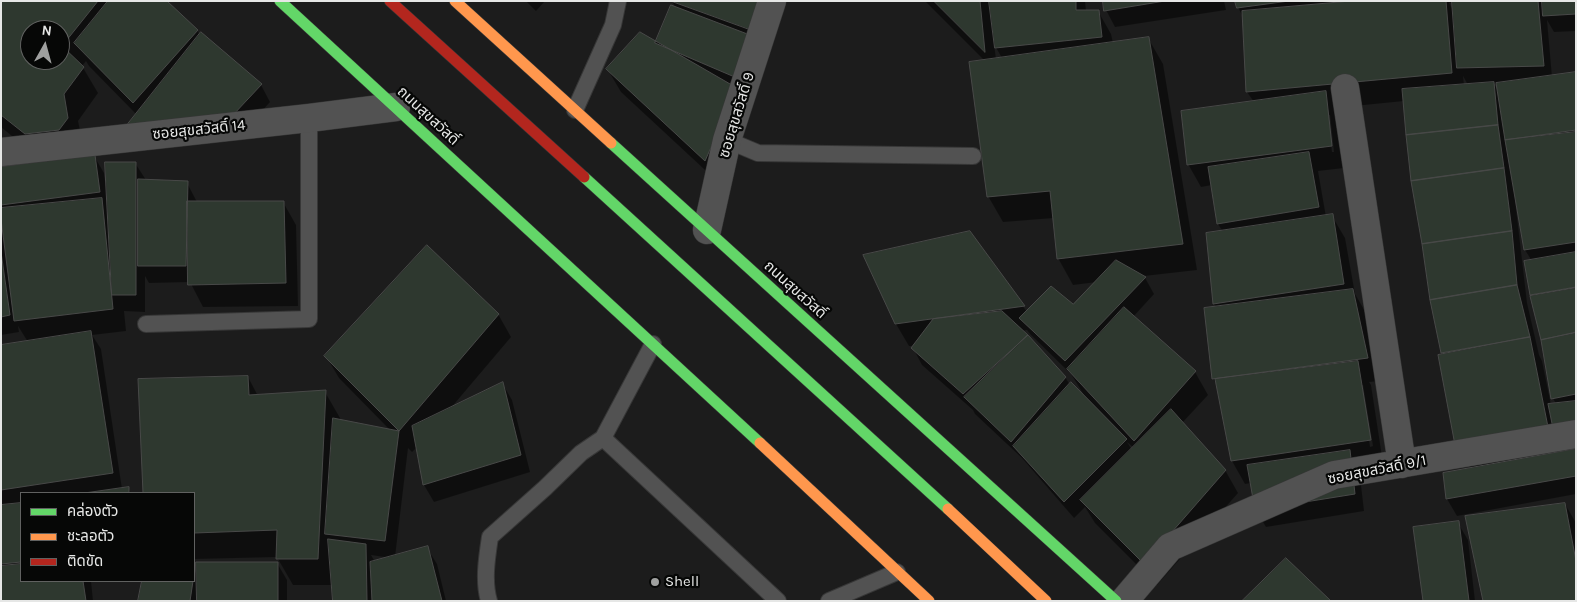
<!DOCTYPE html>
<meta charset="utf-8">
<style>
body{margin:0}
#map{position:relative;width:1577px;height:602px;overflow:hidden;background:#1c1c1c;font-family:Karla,"Noto Sans Thai",sans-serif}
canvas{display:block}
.frame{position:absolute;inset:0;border:2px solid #e6e7e6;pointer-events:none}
.legend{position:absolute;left:20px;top:492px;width:175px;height:90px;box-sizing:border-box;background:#060706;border:1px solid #606160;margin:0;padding:6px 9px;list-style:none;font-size:15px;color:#e6e7e6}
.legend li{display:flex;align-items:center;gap:10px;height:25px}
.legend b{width:25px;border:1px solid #606160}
.north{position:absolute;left:20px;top:20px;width:50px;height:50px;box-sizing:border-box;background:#060706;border:1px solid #606160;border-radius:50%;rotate:7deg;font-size:14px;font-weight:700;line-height:20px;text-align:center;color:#e6e7e6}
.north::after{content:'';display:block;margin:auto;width:18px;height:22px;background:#9fa09f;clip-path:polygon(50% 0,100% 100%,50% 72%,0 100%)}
</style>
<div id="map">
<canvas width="1577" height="602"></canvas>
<div class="frame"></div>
<ul class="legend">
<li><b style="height:6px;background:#63d668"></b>คล่องตัว</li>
<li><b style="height:6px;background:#ff974d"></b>ชะลอตัว</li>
<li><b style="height:6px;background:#b3261e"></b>ติดขัด</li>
</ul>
<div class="north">N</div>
</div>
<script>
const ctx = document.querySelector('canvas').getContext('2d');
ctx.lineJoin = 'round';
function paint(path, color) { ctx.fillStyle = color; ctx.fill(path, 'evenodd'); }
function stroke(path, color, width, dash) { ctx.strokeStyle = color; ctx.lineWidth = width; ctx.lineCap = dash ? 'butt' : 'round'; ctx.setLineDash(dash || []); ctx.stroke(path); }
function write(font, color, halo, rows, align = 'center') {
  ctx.font = font + ' Karla,"Noto Sans Thai",sans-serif'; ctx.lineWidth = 4.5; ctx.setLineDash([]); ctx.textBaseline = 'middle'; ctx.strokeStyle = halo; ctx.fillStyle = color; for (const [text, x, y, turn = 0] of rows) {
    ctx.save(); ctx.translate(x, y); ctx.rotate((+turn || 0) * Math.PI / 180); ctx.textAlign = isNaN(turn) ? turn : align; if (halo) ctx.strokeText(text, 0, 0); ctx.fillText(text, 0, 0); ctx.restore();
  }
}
const shadow = new Path2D(`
 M1,1h164l32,29 3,5 61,50 9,17 -27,30 -106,-17 -48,-49 -3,-5 -4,5 16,27 -20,28 5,23 -42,16 -40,-33zM30,30h30v30h-30z
 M526,1h19l-9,10z
 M672,1h107l-61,181 -97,-90 -13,-22 48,-27 20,-34z
 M925,1h160l1,10h12l13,23 2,9 35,-5 15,26 34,206 -53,6 10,18 -21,23 62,55 13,23 -26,28 43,47 13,23 -81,92 -62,-62 -10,-16 -11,11 -52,-60 -47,-44 -2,-4 -51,-45 -9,-17 2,-2h-6l-13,-22 74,-91 57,79 46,-6 24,-24 -24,3 -15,-27 -4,-40 -51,4 -15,-26 -3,-135zM994,44l8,14 -6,1zM1027,330l4,5 40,39 13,21 -14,-10 -5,-8 -44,-46zM1127,442l7,6 -2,2z
 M1104,1h120l2,9 -111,17 -9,-17z
 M1237,1h339v30l-22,1 -7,-12 5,57 24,-3v420l-119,22 -10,-17 -3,-25 27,-4 -15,-25 -52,-344 -70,7 10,60 -26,3 8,46 6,-1 13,22 10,56 11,19 14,68 -11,1 2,3 12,78 -24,5 5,43 -98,16 -10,-17 -5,-27 -6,1 -13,-23 -14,-74 -5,-9 3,-71 -2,-3 9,-72 -5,-8 -6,-39 -11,2 -13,-23 66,-62 -7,-10 -4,-75 -5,-10zM1453,2l1,10 -5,-9zM1463,76l5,9h-4zM1494,84h4l1,9zM1328,115h2l4,37h-2zM1515,200h2l8,50 7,11 -1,33 2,3h-1l10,43 11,58 3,6 -5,1 -9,-44 -3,-6 -12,-52zM1361,385h2l10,61 -3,1zM1559,442l6,10 -71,13 -1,-2 67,-13z
 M94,156l10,17 1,8 30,-18 11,17 41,3 10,19h86l13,23 2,81 -95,1 -13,-25 -41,1 -4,-7v36l-21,-1 2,20 -34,4 9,14 21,140 6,-1 3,5h-110v88h70l2,20h-92v-255l27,-4 -10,-16 1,6 -18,3v-167z
 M498,314l13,23 -61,72 52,-26 10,17 18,72 -96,30 -10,-17 -7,-38 -5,5 -4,-4 -13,109 32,-9 10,16 9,37h-112l-1,-16h-40l-15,-26v-2l-84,2v-66h-50l-5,-113 109,-3 10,19 67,-4 15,26v3l50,9 -51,-52 -13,-22zM371,555l20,3 -16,4z
 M1565,504l11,19v78z
 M1458,523l10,17 7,61h-51z
 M277,563l10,17v21h-148l4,-20h51v-12l3,6z`);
const building = new Path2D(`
 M1,1h97l-36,45 22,21 -20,27 4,24 -9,12 -34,4 -24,-19zM30,30h30v30h-30z
 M108,1h59l31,29 -65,73 -59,-60z
 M671,1h89l-8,29z
 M934,1h46l5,51z
 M989,1h87v9h23l3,27 -107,11z
 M1103,1h62l-61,10z
 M1235,1h54l-52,7z
 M1351,1h95l6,72 -206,19 -4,-81z
 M1452,1h86l6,65 -87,2z
 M1542,1h34v13l-33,2z
 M671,5l79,30 -13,43 -82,-35z
 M201,32l61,52 -29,31 -106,10z
 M640,32l97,56 -32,73 -99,-92z
 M1149,37l34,207 -126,15 -7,-68 -63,6 -18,-135z
 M1576,72v58l-71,10 -9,-57z
 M1494,82l4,43 -92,10 -4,-46z
 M1326,91l6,55 -145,19 -6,-54z
 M1498,125l6,43 -93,13 -5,-46z
 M1576,132v110l-52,8 -19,-110z
 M1309,152l10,55 -102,17 -9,-57z
 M95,155l5,37 -99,13v-38z
 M105,162h31v133h-24z
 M1504,168l8,63 -90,13 -11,-63z
 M138,179l50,2 -2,85h-48z
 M102,198l11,111 -99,12 -13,-102v-11z
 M187,201h97l2,82 -98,2z
 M1333,214l11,70 -131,20 -7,-71z
 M970,231l55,75 -130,18 -32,-69z
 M1512,231l5,54 -87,15 -8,-56z
 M427,245l72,69 -100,117 -75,-75z
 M1,252l9,63 -9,2z
 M1576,252v35l-46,8 -6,-34z
 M1116,260l30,17 -81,84 -46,-43 32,-32 22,18z
 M1517,285l13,52 -89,16 -11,-53z
 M1576,288v44l-35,8 -11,-44z
 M1353,289l15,69 -156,21 -8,-71z
 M1124,307l72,64 -62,70 -67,-72z
 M1002,311l26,24 -65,59 -52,-46 22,-29z
 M91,331l22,142 -112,17v-145z
 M1576,333v61l-25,5 -10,-59z
 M1028,335l38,42 -55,65 -47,-45z
 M1530,337l18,90 -93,18 -17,-90z
 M1358,361l13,79 -140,21 -16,-82z
 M248,376l1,19 77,-5 -8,169h-42l1,-29 -83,3v-40h-51l-5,-114z
 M503,382l18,73 -98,30 -11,-59z
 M1071,382l56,57 -63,63 -51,-56z
 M1576,401v33l-21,4 -7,-34z
 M1171,409l55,61 -82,94 -64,-64z
 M333,418l66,13 -14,110 -60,-7z
 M1576,449v27l-130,23 -3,-26z
 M1350,450l5,44 -100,16 -8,-45z
 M129,487v6h-44z
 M21,503v59l-20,2v-59z
 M1565,503l11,58v40h-93l-18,-85z
 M1459,521l10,80h-46l-10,-74z
 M328,539l38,5 1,57h-34z
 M428,546l14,55h-70l-2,-39z
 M1286,558l45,43h-89z
 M196,562h82v39h-81z
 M21,564v17h62l3,20h-85v-35z
 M142,581h51l-3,20h-52z`);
const lane = new Path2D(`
 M575,110l38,-85 5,-24
 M727,140l31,13 215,3
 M146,324l163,-5v-201
 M603,438l175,163
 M489,601c-6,-20 -2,-44 1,-64l55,-49 36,-35 22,-15 50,-94
 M829,601l68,-29`);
const street = new Path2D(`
 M1345,88l57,376
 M1,152l308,-34 87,-11
 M707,230l20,-90 45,-139
 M1124,601l46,-54 164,-72 242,-41`);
const fast = new Path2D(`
 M280,1l480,442
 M611,143l505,458
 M584,177l364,332`);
const slow = new Path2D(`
 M455,1l156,142
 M760,443l169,158
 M948,509l98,92`);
const jam = new Path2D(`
 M390,1l194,176`);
const markers = [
 [655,582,5,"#9fa09f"]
];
const streetNames = [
 ["ซอยสุขสวัสดิ์ 9",737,115,-73],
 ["ถนนสุขสวัสดิ์",428,116,43],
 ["ซอยสุขสวัสดิ์ 14",199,130,-6],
 ["ถนนสุขสวัสดิ์",795,290,42],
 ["ซอยสุขสวัสดิ์ 9/1",1377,470,-11]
];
const poiNames = [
 ["Shell",665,582]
];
paint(shadow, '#0007');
paint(building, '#2e382f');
stroke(building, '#484948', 1);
stroke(lane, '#373737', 18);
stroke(street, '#373737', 29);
stroke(fast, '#373737', 12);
stroke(slow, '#373737', 12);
stroke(jam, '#373737', 12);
stroke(lane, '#525252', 16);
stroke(street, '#525252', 28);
stroke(fast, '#63d668', 11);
stroke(slow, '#ff974d', 11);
stroke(jam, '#b3261e', 11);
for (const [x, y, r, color] of markers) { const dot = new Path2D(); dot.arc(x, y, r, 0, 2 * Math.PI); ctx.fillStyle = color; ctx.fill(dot); stroke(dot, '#060706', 2); }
write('15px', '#e6e7e6', '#060706', streetNames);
write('15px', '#e6e7e6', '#060706', poiNames, 'left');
</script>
